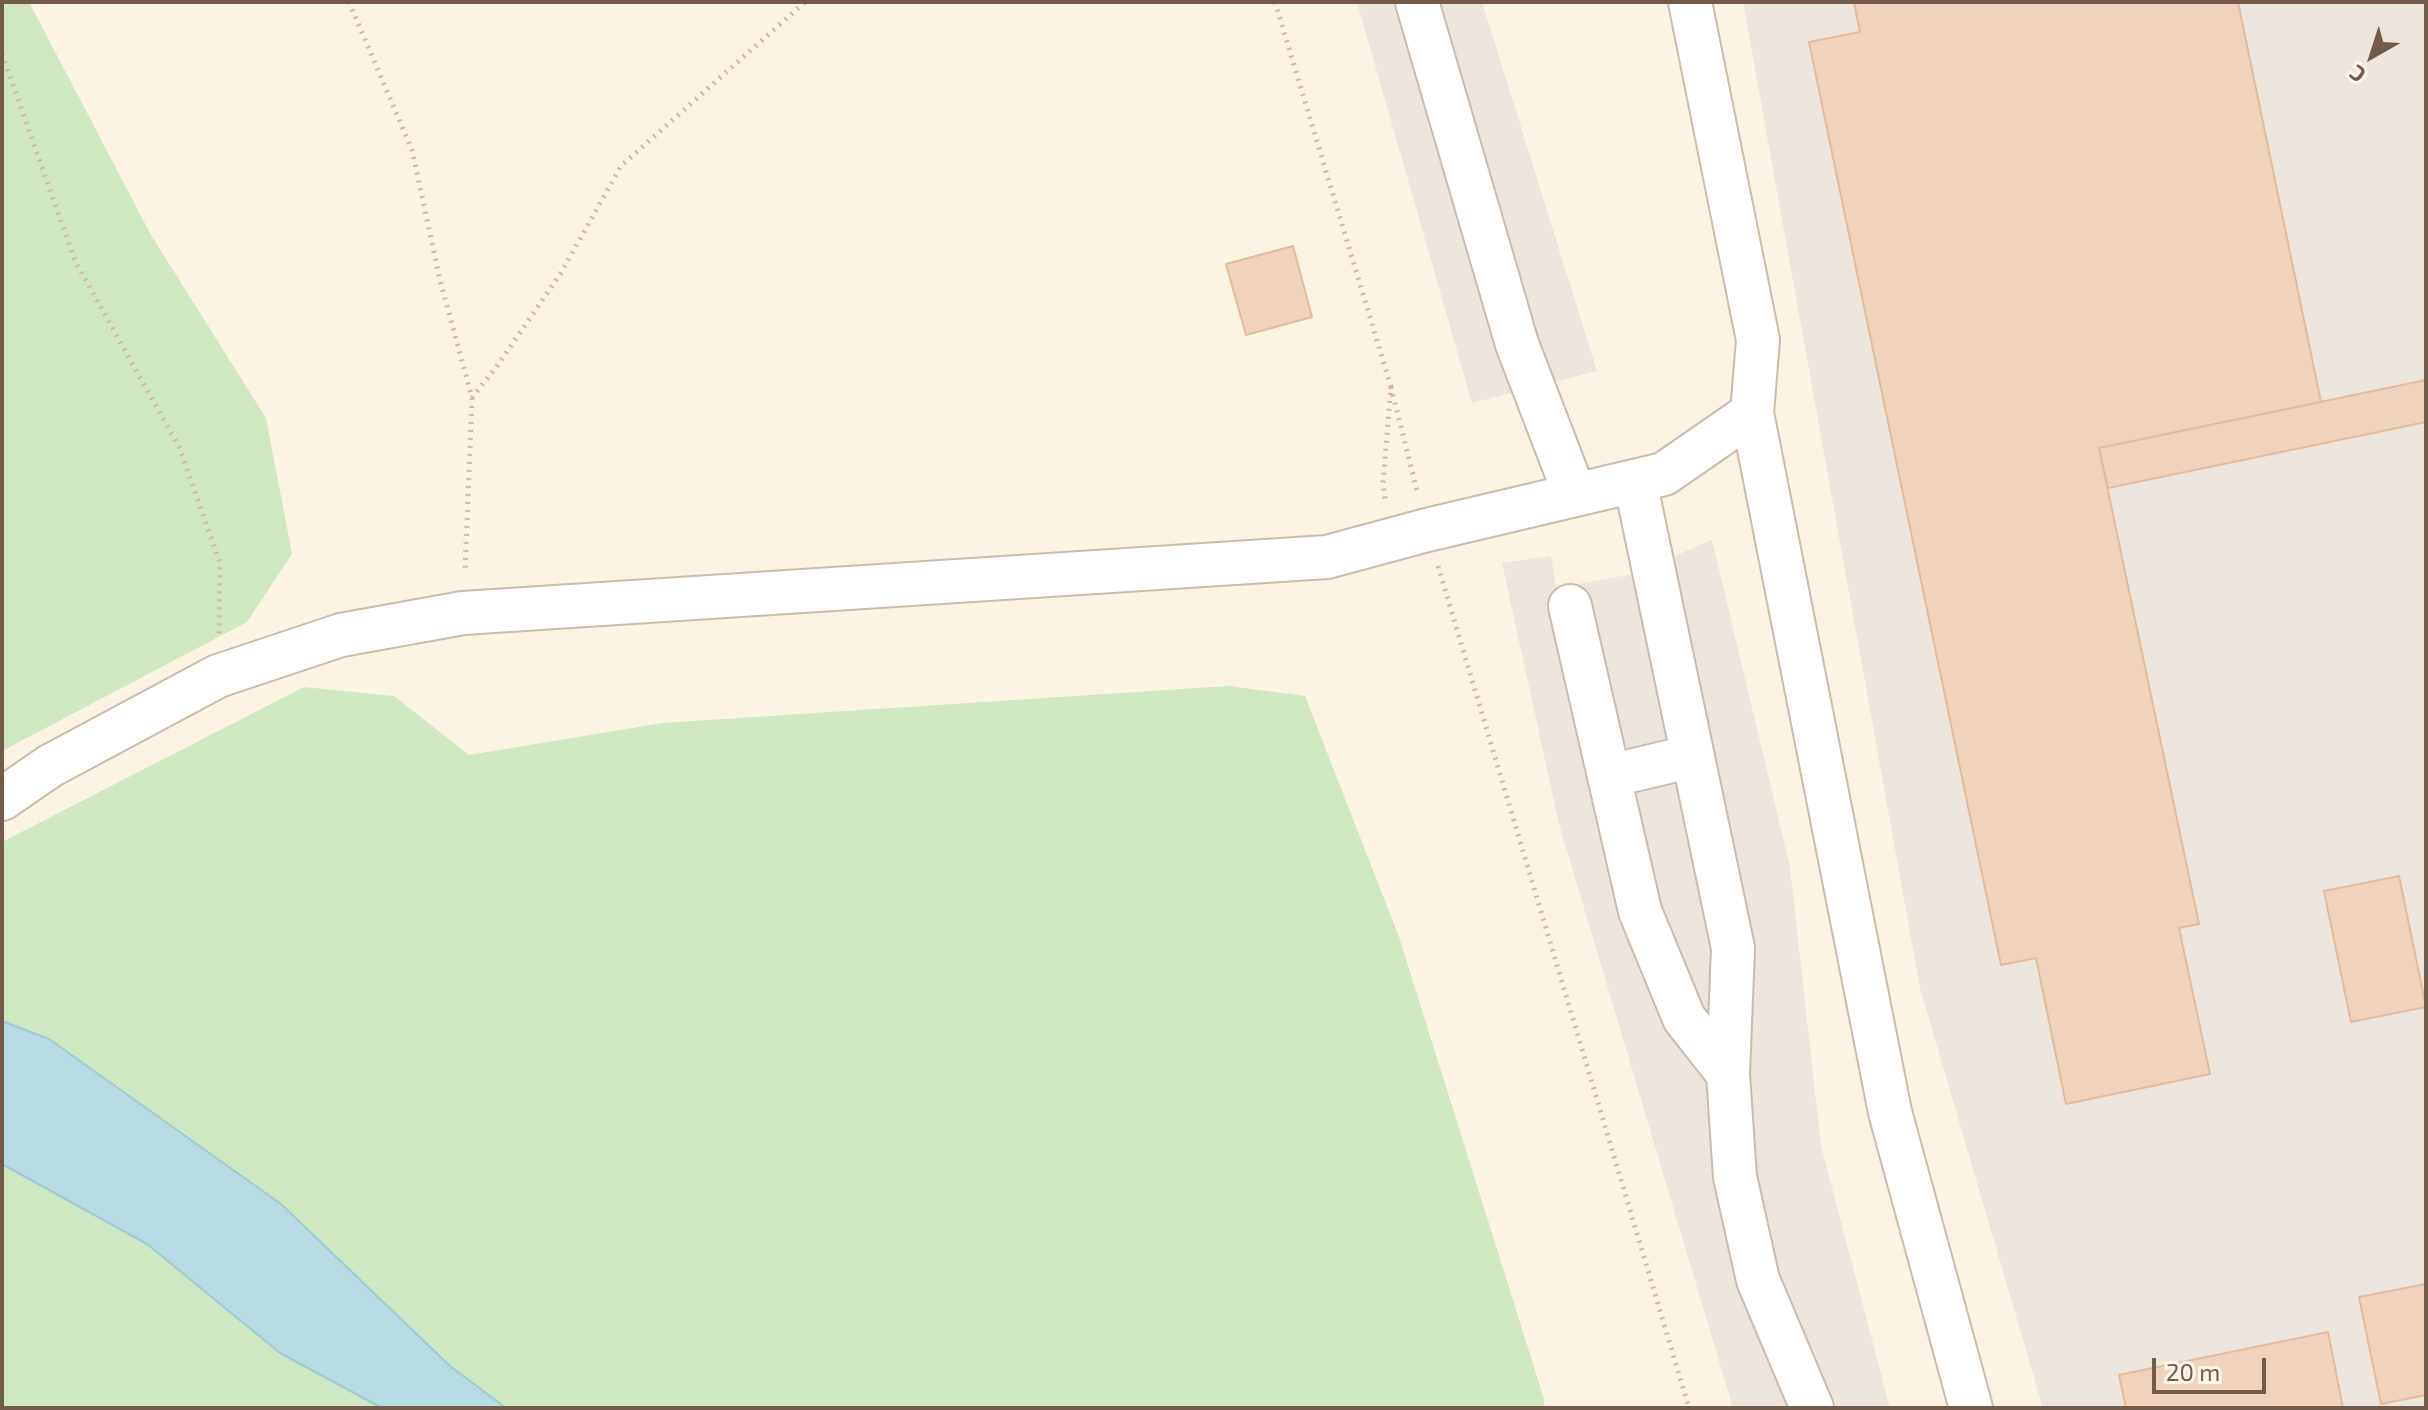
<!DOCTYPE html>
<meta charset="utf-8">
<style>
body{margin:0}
#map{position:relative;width:2428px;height:1410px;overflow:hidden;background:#fbf3e3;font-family:"Exo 2",sans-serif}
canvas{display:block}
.frame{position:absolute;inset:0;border:4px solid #725b4a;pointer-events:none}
.north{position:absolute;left:2332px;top:16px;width:80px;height:80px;-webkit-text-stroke:6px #fef7e9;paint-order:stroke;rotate:219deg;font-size:22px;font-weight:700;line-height:32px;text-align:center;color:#725b4a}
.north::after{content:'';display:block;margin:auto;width:28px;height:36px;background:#725b4a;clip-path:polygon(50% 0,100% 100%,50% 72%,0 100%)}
.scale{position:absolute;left:2152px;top:1358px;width:114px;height:36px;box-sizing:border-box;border:4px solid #725b4a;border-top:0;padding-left:10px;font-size:24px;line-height:28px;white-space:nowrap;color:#725b4a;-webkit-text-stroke:6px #fef7e9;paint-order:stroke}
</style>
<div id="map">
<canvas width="2428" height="1410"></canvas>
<div class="frame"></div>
<div class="north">С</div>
<div class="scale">20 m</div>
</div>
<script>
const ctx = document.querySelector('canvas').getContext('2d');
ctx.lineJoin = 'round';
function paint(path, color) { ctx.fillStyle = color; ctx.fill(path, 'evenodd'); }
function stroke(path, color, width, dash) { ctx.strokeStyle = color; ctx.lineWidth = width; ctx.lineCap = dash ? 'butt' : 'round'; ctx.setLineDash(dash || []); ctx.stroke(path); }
const industrial = new Path2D(`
 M1357,2h125l115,369 -125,32z
 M1743,2h683v1406h-383l-123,-420z
 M1712,540l78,327 31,279 69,262h-157l-174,-584 -57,-261 49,-7 5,32 77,-14z`);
const green = new Path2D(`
 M2,2h27l122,233 115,183 26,136 -45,68 -245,129z
 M1228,686l77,10 94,241 145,462v9h-1038l-56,-42 -169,-162 -232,-165 -47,-18v-179l302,-155 90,9 75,59 194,-32z
 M2,1164l145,80 133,109 102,55h-380z`);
const water = new Path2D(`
 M2,1021l47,18 232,165 169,162 56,42h-124l-102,-55 -133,-109 -145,-80z`);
const building = new Path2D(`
 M1854,2h384l83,400 -222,46 100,476 -20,4 31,146 -144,30 -30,-146 -35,7 -192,-923 51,-10z
 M1293,246l19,71 -66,18 -20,-71z
 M2426,380v42l-318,66 -9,-40z
 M2399,876l27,131 -75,15 -27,-131z
 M2426,1284v111l-45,9 -22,-107z
 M2328,1332l15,76h-217l-7,-33z`);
const path = new Path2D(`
 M349,2l63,148 28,130 32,118 -7,175
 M1275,2l116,385 -8,96 2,16
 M2,54l73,207 105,188 40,114 -1,72
 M1391,387l26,104
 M472,398l25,-32 64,-93 60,-107 184,-164
 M1438,566l251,842`);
const minor = new Path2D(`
 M1417,2l100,342 58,151
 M1752,413l138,699 81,296
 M1635,481l98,467 -5,126 7,103 23,103 54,128
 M1570,606l70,305 44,107 44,56
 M1609,776l84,-20
 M2,799l48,-33 168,-90 123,-41 122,-22 864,-56 100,-27 237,-56 88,-61 6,-73 -68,-338`);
paint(industrial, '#ebe5de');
paint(green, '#cfe8c2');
paint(water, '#b8dbe4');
stroke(water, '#9fcad5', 2);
paint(building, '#f0d3bc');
stroke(building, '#e2bb9d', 2);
stroke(minor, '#cba', 46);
stroke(path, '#d4b79f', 5, [2, 6]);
stroke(minor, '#fff', 42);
</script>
